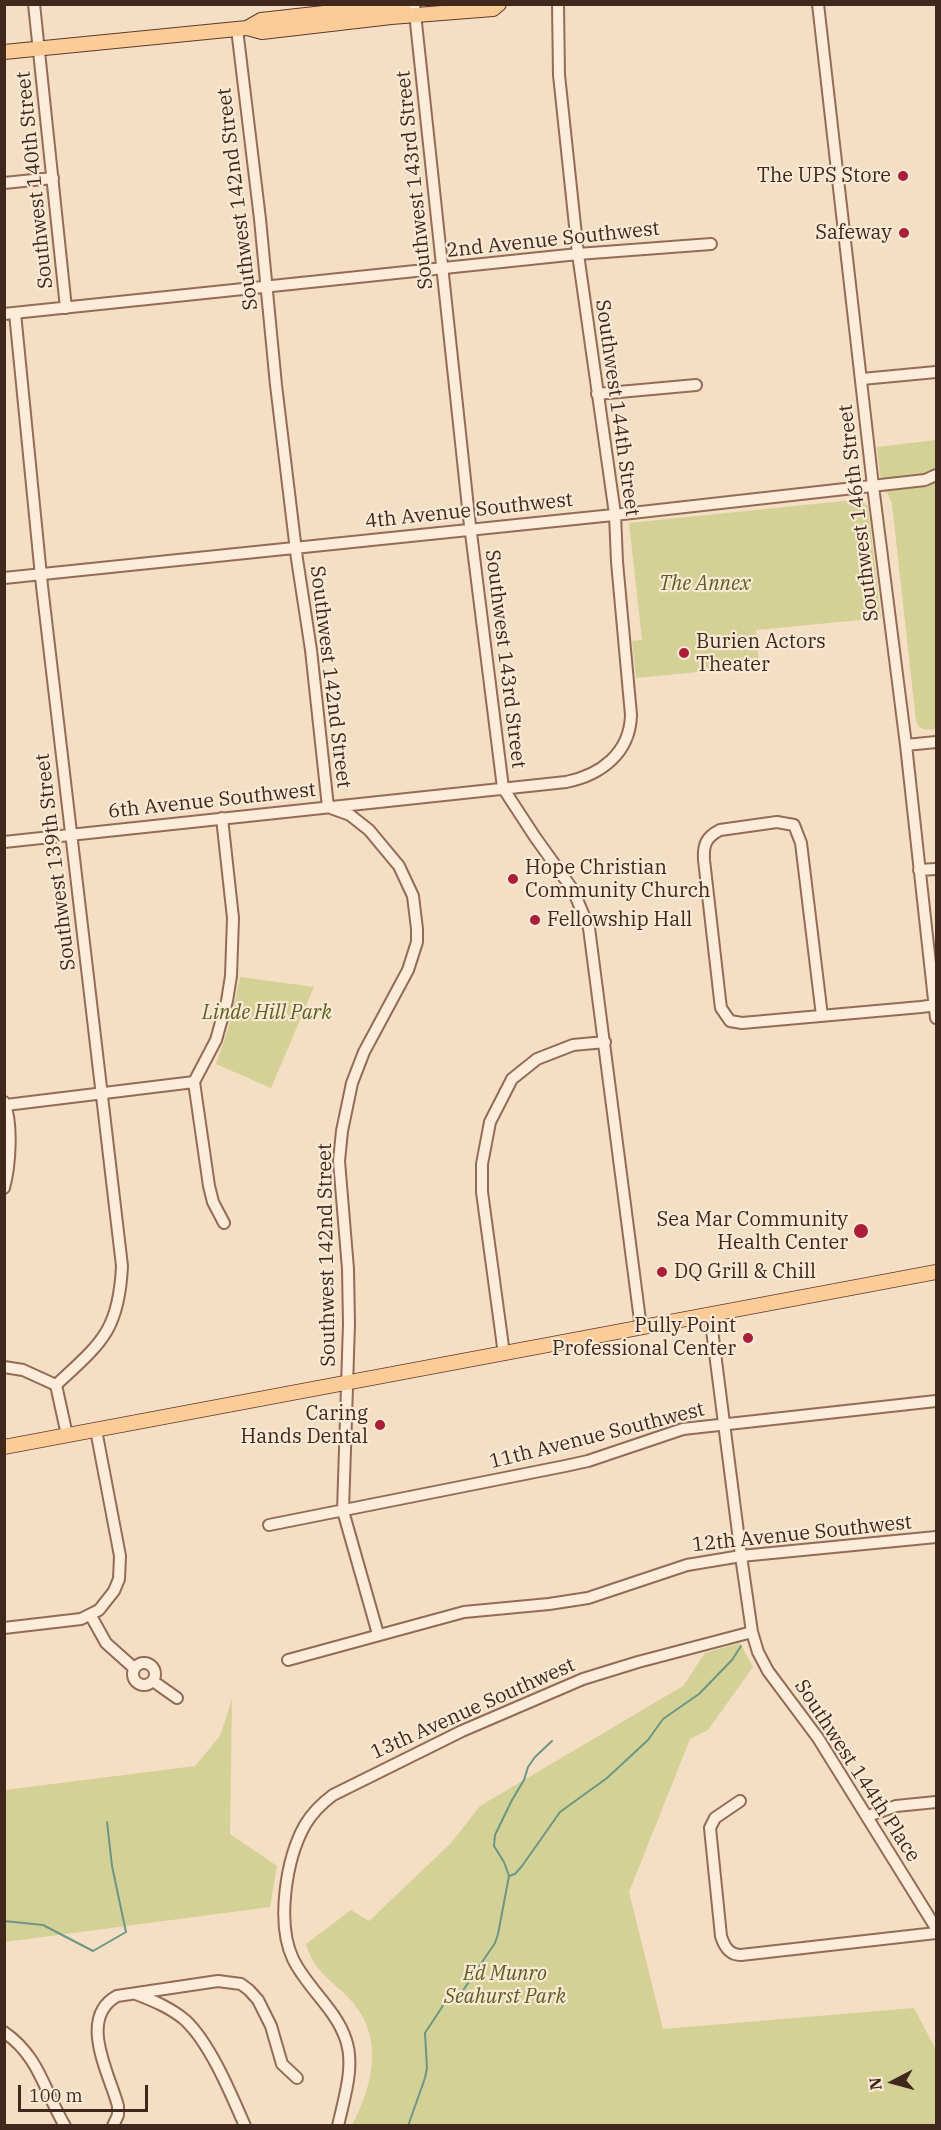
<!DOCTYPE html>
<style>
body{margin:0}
#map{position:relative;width:941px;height:2130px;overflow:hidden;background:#f4dec4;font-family:"IBM Plex Serif",serif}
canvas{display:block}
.frame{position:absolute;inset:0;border:6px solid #40281d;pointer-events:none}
.north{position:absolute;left:863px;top:2052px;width:60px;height:60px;-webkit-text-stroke:4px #fae9d5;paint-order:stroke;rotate:264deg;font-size:16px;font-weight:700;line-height:24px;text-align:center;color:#40281d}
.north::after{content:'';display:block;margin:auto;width:21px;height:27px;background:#40281d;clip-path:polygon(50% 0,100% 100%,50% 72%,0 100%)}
.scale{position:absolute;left:18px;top:2085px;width:130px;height:27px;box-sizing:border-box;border:3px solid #40281d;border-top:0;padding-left:8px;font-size:18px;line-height:21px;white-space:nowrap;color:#40281d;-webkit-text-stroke:4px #fae9d5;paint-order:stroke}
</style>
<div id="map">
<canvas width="941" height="2130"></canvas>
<div class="frame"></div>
<div class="north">N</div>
<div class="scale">100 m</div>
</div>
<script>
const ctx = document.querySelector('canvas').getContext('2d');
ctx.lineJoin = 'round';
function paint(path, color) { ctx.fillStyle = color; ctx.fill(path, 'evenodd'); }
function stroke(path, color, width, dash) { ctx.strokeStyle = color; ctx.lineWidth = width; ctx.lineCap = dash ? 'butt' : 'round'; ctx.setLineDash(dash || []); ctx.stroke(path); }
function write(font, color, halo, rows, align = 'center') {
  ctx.font = font + ' "IBM Plex Serif",serif'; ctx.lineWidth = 4.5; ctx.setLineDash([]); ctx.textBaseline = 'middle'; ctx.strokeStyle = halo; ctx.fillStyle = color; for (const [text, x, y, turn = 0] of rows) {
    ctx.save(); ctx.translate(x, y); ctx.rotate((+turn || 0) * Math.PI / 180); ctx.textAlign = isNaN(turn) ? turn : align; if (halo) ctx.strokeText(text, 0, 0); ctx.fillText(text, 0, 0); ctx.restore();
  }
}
const green = new Path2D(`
 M936,440v289c-8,1 -17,2 -20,-8l-24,-217 -12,-29 -3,-28z
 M853,500l8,1 7,5 13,112 -125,12 3,36 -123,12 -4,-37 10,-1 -13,-117z
 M240,977l74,10 -43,101 -55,-24 15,-44z
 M740,1643l13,24 -45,63 -18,9 -61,153 34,137 251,-21 22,42v75h-584c20,-37 32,-85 2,-121 -18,-22 -40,-30 -48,-60l45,-34 18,11 82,-78 29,-37 203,-120 22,-33z
 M232,1699l-2,135 47,32 -7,41 -265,35v-152l190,-24 25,-30z`);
const stream = new Path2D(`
 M509,1876l-5,-14 -10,-16 1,-11 17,-35 12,-20 4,-13 7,-10 17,-16
 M4,1921l39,4 50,26 33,-19 -14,-66 -5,-44
 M408,2126l17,-48 2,-10 -2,-35 19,-29 14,-6 37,-55 3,-9 11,-58 6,-2 7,-8 38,-54 47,-34 41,-38 15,-21 36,-25 33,-34 9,-14`);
const minor = new Path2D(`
 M34,4l32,304
 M414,4l55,513 34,271 32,49 38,53 16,38 52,400
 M818,4l55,482 33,259 30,273
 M237,29l23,190 16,166 21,174 14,91 17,157 22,8 19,15 30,36 14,30 4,33v13l-9,28 -44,82 -12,31 -10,48 -3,30 9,108 1,55 -6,187 35,123
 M4,183l49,-5
 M15,313l27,273 80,680c-3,65 -21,77 -66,119
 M4,314l574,-60 133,-10
 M862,379l74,-7
 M597,394l99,-9
 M4,578l619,-64 302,-34 11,-5
 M906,745l30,-3
 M222,818l11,100 -2,58 -4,25 -11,39 -22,42 15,104 4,16 11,21
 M4,842l562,-60c35,-7 64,-29 65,-67l-14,-153 -2,-48 -37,-260 -19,-179 -1,-71
 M919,870l17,-1
 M822,1016l-21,-173 -7,-18 -17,-3 -57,8c-14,7 -17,15 -16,30l16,140 1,8 9,13 12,2 179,-16 15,-2
 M4,1102c9,21 6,64 0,86
 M6,1105l188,-23
 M710,1314l31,242 11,76 6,20 10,19 50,67 118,190
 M504,1354l-22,-162v-28l8,-42 22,-43 25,-20 36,-14 32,-3
 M4,1367l19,3 33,15 11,50
 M269,1525l296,-59 23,-5 95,-32 253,-28
 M91,1616l15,27 28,25
 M4,1628l77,-9 18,-9 15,-19 5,-12 1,-23 -24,-126
 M288,1660l176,-48 85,-8 39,-6 99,-33 54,-9 195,-19
 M133 1674a11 11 0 1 1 22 0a11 11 0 1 1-22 0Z
 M153,1681l24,17
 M740,1801l-25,17 -5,10 11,108c3,10 8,19 20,19l195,-22
 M868,1816l28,-10 40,-4
 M136,1994c18,7 35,14 49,26 25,23 46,74 60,106
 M4,2032c36,25 40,59 61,94
 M113,2126l5,-11v-9c-8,-31 -41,-88 -1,-110l101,-15 23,3 8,6 9,10 13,26 11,38 15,14
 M338,2126c6,-28 17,-59 8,-86 -10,-31 -39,-52 -53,-81 -17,-36 -7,-100 12,-134 7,-12 16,-21 28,-30l129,-64 121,-52 55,-17 114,-30`);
const major = new Path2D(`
 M247,28l15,4 129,-15 102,-8 6,-5
 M4,52l243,-24 14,-8 143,-16
 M4,1447l932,-175`);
const markers = [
 [903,176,6,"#aa1e37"],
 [904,233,6,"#aa1e37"],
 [684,653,6,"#aa1e37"],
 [513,879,6,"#aa1e37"],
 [535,920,6,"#aa1e37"],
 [861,1231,8,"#aa1e37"],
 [662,1272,6,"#aa1e37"],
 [748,1338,6,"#aa1e37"],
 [380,1425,6,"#aa1e37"]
];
const poiNames = [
 ["The UPS Store",891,176],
 ["Safeway",892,233],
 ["Burien Actors",696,642,"left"],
 ["Theater",696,665,"left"],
 ["Hope Christian",525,868,"left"],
 ["Community Church",525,891,"left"],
 ["Fellowship Hall",547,920,"left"],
 ["Sea Mar Community",848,1220],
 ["Health Center",848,1243],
 ["DQ Grill & Chill",674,1272,"left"],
 ["Pully Point",736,1326],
 ["Professional Center",736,1349],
 ["Caring",368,1414],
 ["Hands Dental",368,1437]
];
const streetNames = [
 ["Southwest 140th Street",35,180,-96],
 ["Southwest 143rd Street",415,180,-96],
 ["Southwest 142nd Street",238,199,-97],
 ["2nd Avenue Southwest",553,240,-6],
 ["Southwest 144th Street",617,408,82],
 ["4th Avenue Southwest",469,511,-6],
 ["Southwest 146th Street",859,513,-97],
 ["Southwest 143rd Street",505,659,83],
 ["Southwest 142nd Street",330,677,83],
 ["6th Avenue Southwest",212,801,-6],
 ["Southwest 139th Street",56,862,-97],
 ["Southwest 142nd Street",327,1255,-91],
 ["11th Avenue Southwest",597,1436,-14],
 ["12th Avenue Southwest",802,1534,-6],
 ["13th Avenue Southwest",473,1709,-24],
 ["Southwest 144th Place",857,1771,57]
];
const parkNames = [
 ["The Annex",705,584],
 ["Linde Hill Park",267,1013],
 ["Ed Munro",505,1974],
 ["Seahurst Park",505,1997]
];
paint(green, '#d4d196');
stroke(stream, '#6b9785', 2);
stroke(minor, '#926c57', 14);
stroke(major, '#5f3b2c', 16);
stroke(minor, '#fdecd9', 10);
stroke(major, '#fbcb98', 14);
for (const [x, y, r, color] of markers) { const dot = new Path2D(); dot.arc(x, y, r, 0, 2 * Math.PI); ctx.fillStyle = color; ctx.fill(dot); stroke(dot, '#fae9d5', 2); }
write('20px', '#40281d', '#fae9d5', poiNames, 'right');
write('20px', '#40281d', '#fae9d5', streetNames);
write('italic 20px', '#5a5f21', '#fae9d5', parkNames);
</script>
